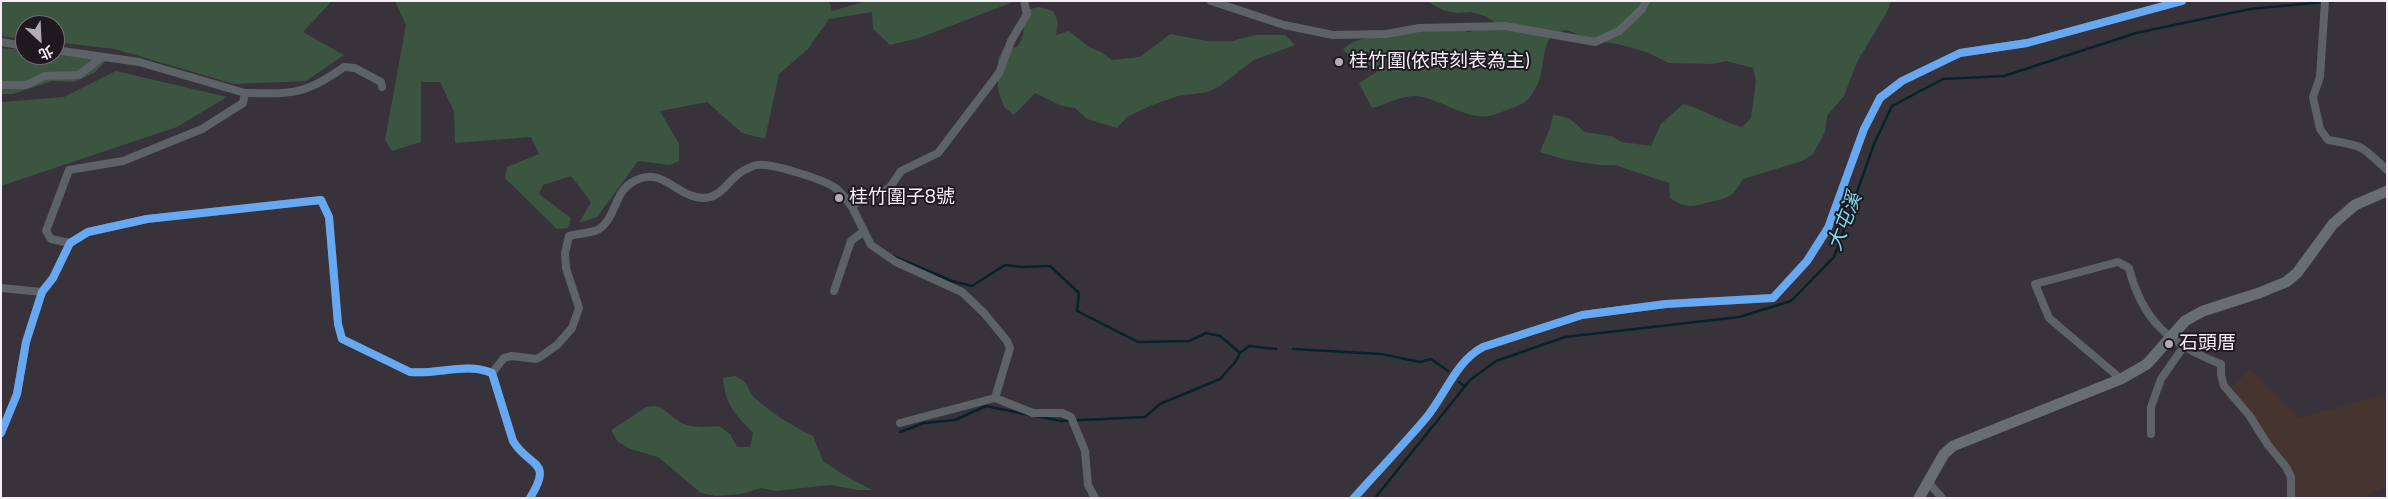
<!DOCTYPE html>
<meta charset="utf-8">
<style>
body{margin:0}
#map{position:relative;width:2388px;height:499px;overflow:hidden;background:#38323a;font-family:"Titillium Web","Noto Sans TC",sans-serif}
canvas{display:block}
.frame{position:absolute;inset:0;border:2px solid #f5eef7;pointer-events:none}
.north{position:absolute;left:15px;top:15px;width:50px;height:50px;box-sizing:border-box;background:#1e191f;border:1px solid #746e75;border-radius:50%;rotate:155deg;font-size:14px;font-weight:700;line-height:20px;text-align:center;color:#f5eef7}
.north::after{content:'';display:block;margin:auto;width:18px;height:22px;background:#b3acb5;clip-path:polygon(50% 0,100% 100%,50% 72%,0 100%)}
</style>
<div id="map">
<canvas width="2388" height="499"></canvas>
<div class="frame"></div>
<div class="north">北</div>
</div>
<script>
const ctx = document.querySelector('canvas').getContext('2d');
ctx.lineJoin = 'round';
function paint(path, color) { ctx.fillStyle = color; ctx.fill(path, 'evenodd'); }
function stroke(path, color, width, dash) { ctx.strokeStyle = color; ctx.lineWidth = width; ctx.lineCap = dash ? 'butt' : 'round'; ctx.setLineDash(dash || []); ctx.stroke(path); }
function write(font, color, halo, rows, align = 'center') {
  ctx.font = font + ' "Titillium Web","Noto Sans TC",sans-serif'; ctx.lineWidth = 4; ctx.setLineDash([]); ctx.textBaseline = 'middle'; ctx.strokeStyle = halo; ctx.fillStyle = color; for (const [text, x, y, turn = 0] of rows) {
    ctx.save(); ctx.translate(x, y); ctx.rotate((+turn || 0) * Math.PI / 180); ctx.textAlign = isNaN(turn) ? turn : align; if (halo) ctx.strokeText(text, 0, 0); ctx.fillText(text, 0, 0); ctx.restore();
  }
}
const industrial = new Path2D(`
 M2250,369l49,49 88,-25v94l-28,11h-69l-5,-39 -57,-69z`);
const green = new Path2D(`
 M1,1h331l-29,31 41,23 -38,26 -72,3 -119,-35 -60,-7v-17h-30v14l-24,-3z
 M395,1h434l3,10 34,-10h150l-97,37 -29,7 -17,-16 -1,-17 -43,7 -21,30 -29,25 -14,65 -23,-6 -35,-31 -47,9 19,33v17l-9,4 -32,-4 -41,56 -18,6 12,-21 -20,-26 -28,9 -4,9 32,24 -3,10 -11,1 -52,-51 2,-11 32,-13 -8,-17 -76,6 -1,-32 -14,-29h-19v60l-29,9 -7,-11 21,-115z
 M1426,1h465l-4,11 -30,50 -13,34 -17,20 -2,16 -12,22 -11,7 -59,18c-11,19 -13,18 -33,23 -19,5 -23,7 -40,-4l-1,-15 -54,-18h-15l-33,-5 -27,-8 10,-24 3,-13c15,2 21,5 31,17l27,4 11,6 29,4 10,-22 22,-20c21,5 38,18 59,23l9,-9 5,-37 -3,-13 -27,-7 -14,3 -43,-1 -23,-11 -28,-8 -27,-4 -24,-10 -15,4c-14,22 -4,40 -22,63 -5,7 -15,10 -23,13 -6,2 -12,5 -18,6 -22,4 -51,-18 -73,-20 -15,-1 -30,9 -44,12l-13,-25 21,-13 -28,-11 -9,-10 10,-7 25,-8 77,-5 14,3 13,-4 27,3 -24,-15 -14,-4 -14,1 -14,-3z
 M1039,7l14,4 5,11 -2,13 13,-4 20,16 12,5 11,8 28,-3 30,-23 38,7h24l24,-6h29l10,10 -41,15 -34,26 -12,6 -30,4 -26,9 -25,12 -10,11 -30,-9 -12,-11 -13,-2 -27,-13 -21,22 -10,-8 -6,-17v-31l6,-11 13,-1c11,-16 4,-19 9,-37z
 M1,48l24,2v5h30v-3l53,7 -14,14 -20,9 -22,-1 -39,13h-12z
 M116,71l111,26 -50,30 -176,59v-84l63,-5z
 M735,376c17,8 10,13 21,23 17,15 36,27 57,37l10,25 21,14 28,15h-14l-28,-5 -54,6 -15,-3 -20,6 -25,2 -15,-3 -43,-36 -28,-8 -12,-7 -7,-12c6,-3 34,-23 36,-23 15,-4 19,6 30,13 12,9 29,7 42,6l11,8 7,13h13l3,-14c-18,-19 -28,-28 -30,-55z`);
const stream = new Path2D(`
 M893,256l59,25 20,5 33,-21 16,2 29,-1 29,27 -2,18 61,31 51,-1 17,-8 14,3 20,17
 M1293,349l88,5 39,8 11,-3 17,12
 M1459,382l5,4
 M1036,416l25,5 84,-4 15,-13 60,-25 16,-18 4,-8 9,-7 27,3
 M900,432l24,-9 31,-3 31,-14 44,9
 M1375,498l95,-118 26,-19 69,-24 174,-20 52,-16 43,-44 40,-113 18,-38 51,-27 61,-3 132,-43 114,-24 84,-8`);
const street = new Path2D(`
 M1024,1l3,13 -16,27 -12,32 -61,80 -37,18 -10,15 -9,7 -18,3 -12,11 19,38 25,17 66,30 22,21 23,28 3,7 -15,50 38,15h29l9,4 14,34 3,34 7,13
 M1211,1l73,24 49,10 53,-1 33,-6 86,-2 90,16 24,-11 23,-22 4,-8
 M2325,1l-5,76 -7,20 7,32 8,11c35,6 33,5 59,30
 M1,42l24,4
 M55,50l84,12 106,31
 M1,85h25l19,-9 34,-1 23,-18
 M70,243l-19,-4 -5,-8 23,-61 54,-9 79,-32 41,-26 2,-10c47,1 60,2 99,-26l11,1 26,14 1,5
 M1,288l41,4
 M834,291l17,-50 13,-10
 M492,373l12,-15 8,-2 24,3 4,-2 17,-12 15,-17 7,-20 -13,-40 -1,-15 4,-17c8,-2 18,-3 26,-5 20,-8 19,-38 36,-48 32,-20 44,15 73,15 19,-1 24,-19 39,-27 4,-2 10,-6 14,-6 14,-2 65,14 77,22 7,4 13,14 18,20
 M2121,379l-72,-61 -14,-34 83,-22 11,6c13,53 42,77 92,96v11l3,11 25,29 19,30 18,22 5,10v21
 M900,423l95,-25
 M1,433l16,-39 9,-52 16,-50 11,-14 17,-35 18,-11 59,-13 174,-19 8,17 9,107 4,15 68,33c27,3 56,-10 82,1l21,68c16,27 41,18 17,57
 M2151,434v-27l10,-28 23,-33
 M1928,482l14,16
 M1354,498c24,-27 49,-53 72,-80 19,-23 30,-57 57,-71l99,-32 84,-11 107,-6 34,-37 21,-33 36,-99 16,-31 22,-17 58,-28 67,-10 155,-42`);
const secondary = new Path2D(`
 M1919,498l25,-44 9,-8 168,-67 26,-15 38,-43 18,-10 56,-18 27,-11 11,-9 36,-49 22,-19 32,-14`);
const cycleway = new Path2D(`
 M1,433l16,-39 9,-52 16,-50 11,-14 17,-35 18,-11 59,-13 174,-19 8,17 9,107 4,15 68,33c27,3 56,-10 82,1l21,68c16,27 41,18 17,57
 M1354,498c24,-27 49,-53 72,-80 19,-23 30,-57 57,-71l99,-32 84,-11 107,-6 34,-37 21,-33 36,-99 16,-31 22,-17 58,-28 67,-10 155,-42`);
const markers = [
 [1339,62,5,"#b3acb5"],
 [839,198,5,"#b3acb5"],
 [2169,344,5,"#b3acb5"]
];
const poiNames = [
 ["桂竹圍(依時刻表為主)",1349,62],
 ["桂竹圍子8號",849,198],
 ["石頭厝",2179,344]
];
const waterNames = [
 ["大屯溪",1846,222,-69]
];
paint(industrial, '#46352f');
paint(green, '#3c5540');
stroke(stream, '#06232a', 2.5);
stroke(street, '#5d6267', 8);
stroke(secondary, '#676d72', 11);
stroke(cycleway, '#66a8f1', 8);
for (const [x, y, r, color] of markers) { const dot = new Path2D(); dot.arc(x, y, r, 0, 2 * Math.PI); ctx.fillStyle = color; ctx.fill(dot); stroke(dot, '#1e191f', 2); }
write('19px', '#f5eef7', '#1e191f', poiNames, 'left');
write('italic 20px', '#7ddcf4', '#1e191f', waterNames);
</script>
